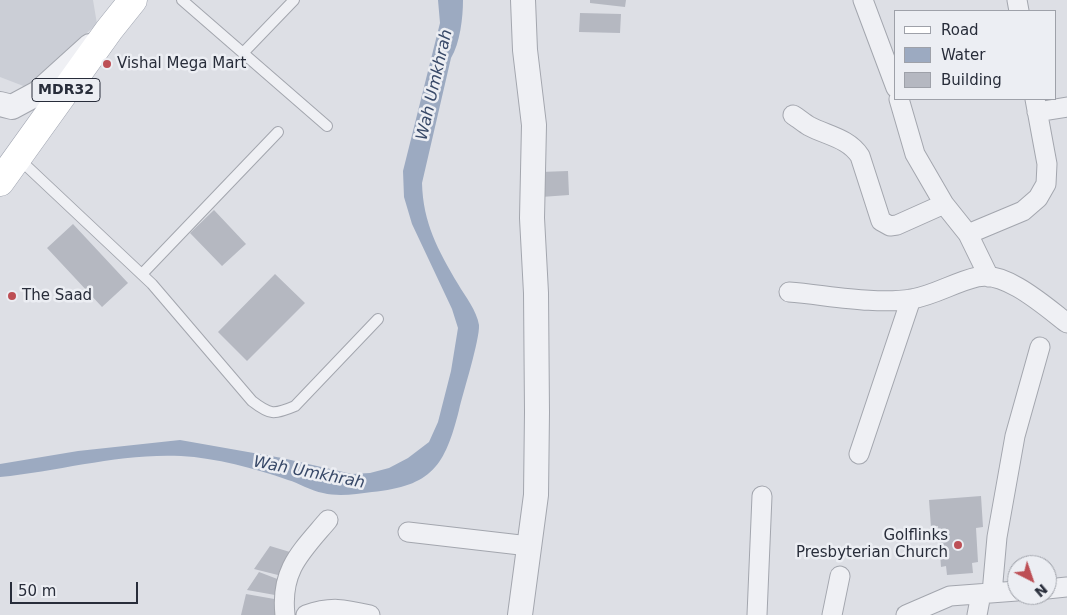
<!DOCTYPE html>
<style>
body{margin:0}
#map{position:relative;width:1067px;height:615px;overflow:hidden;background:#dddfe5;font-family:"DejaVu Sans",sans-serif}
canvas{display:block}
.legend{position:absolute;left:894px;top:10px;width:162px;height:90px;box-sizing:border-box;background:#eceef3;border:1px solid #9ea1a9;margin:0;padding:6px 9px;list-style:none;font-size:15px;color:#282d3a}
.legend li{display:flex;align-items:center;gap:10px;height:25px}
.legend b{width:25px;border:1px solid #9ea1a9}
.north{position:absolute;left:1007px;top:555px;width:50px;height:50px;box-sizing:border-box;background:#eceef3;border:1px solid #9ea1a9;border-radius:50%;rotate:139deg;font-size:14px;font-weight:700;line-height:20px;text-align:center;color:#282d3a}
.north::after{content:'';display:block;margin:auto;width:18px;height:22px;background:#bd4f55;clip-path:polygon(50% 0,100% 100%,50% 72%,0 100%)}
.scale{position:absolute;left:10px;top:582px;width:128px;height:22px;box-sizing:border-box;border:2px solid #282d3a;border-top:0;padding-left:6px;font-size:15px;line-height:18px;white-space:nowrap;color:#282d3a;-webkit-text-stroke:4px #eceef3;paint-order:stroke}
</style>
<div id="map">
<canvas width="1067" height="615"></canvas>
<ul class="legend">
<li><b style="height:6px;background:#fff"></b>Road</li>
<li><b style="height:14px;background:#9caac1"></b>Water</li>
<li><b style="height:14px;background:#b5b8c1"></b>Building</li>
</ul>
<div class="north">N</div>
<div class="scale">50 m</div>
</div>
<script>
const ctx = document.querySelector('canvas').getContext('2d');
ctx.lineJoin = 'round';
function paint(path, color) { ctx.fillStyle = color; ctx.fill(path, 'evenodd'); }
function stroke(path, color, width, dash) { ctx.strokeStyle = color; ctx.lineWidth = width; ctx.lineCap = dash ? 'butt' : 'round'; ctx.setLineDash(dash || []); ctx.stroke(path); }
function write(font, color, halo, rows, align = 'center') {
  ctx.font = font + ' "DejaVu Sans",sans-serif'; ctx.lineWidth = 5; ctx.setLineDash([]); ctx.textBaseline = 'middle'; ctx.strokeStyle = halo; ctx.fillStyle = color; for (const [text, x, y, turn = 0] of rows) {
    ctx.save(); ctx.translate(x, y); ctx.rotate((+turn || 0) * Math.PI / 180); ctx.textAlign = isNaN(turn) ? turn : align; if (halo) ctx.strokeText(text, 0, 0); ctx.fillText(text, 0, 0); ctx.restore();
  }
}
const built = new Path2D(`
 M0,0h93l4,24 -71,63 -26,-10z`);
const water = new Path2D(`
 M438,0h25c0,18 -3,43 -12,58l-29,125c1,40 16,67 36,101 7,12 19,27 21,41 1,14 -16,68 -20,85 -14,56 -27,76 -87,82 -16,2 -33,5 -49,1 -12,-2 -24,-10 -35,-13 -34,-12 -72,-22 -107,-24 -61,-3 -121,15 -181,21v-13l78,-13 102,-11 102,18 70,16 18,-1 19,-5 19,-10 21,-16 9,-20 13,-51 7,-43 -6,-19 -40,-85 -8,-27 -1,-26 37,-148z`);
const building = new Path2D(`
 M590,0h36l-1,7 -35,-4z
 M580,13l41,1 -1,19 -41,-1z
 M568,171l1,24 -28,2 -1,-25z
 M214,210l32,34 -24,22 -32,-33z
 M73,224l55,59 -26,24 -55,-59z
 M275,274l30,29 -58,58 -29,-29z
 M981,496l2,31 -7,1 2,34 -6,1 1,10 -26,2 -1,-9 -5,1 -3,-41 -7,1 -2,-27z
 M270,546l20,6 -8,24 -28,-7z
 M259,572l21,8 -5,15 -28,-5z
 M246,594l34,6 -2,15h-37z`);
const service = new Path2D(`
 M182,0l145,126
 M243,53l51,-53
 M18,158l134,126 100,117c18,14 22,14 43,5l83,-87
 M142,274l136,-142`);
const minor = new Path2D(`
 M863,0l33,88
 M1017,0l2,11
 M899,99l16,55 29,50 24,30 21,43
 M1037,112l30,-5
 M793,115c5,3 11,8 16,11 19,10 39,12 51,30l21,65 9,5 7,-1 47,-21
 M968,234l55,-23 15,-13 8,-14 1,-20 -12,-65
 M789,292c38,3 86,13 123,7 23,-4 43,-17 65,-22 28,-7 69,30 90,46
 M859,454l52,-155
 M408,532l121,14
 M1047,589l20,-2
 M992,593l5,-56 18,-101 25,-89
 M285,615c-5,-45 16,-63 43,-95
 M306,615c25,-9 38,-6 64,0
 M757,615l5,-119
 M832,615l8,-39
 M906,615l44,-19 67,-5
 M977,615l4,-21`);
const tertiary = new Path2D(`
 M0,104l12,3 26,-14 52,-47
 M520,615l16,-120 1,-83 -1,-119 -4,-75 2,-93 -9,-75 -2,-50`);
const primary = new Path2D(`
 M0,182l109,-152 24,-30`);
const markers = [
 [107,64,5,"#bd4f55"],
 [12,296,5,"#bd4f55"],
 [958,545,5,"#bd4f55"]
];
const shields = [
 [66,90,68]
];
const shieldNames = [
 ["MDR32",66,90]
];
const poiNames = [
 ["Vishal Mega Mart",117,64],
 ["The Saad",22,296],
 ["Golflinks",948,536,"right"],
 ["Presbyterian Church",948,553,"right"]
];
const waterNames = [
 ["Wah Umkhrah",435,85,-77],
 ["Wah Umkhrah",309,473,11]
];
paint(built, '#cbced6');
paint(water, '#9caac1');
paint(building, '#b5b8c1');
stroke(service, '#a3a6ae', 12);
stroke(minor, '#a3a6ae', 21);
stroke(tertiary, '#a3a6ae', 26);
stroke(primary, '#9ea3af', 29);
stroke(service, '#eff0f4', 10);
stroke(minor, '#eff0f4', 19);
stroke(tertiary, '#eff0f4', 24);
stroke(primary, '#fff', 28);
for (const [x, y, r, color] of markers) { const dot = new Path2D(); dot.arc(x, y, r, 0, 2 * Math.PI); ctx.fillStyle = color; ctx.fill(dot); stroke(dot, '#eceef3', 2); }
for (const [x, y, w] of shields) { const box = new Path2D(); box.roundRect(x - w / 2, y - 11.5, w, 23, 4); ctx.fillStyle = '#eceef3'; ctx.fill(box); stroke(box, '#282d3a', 1); }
write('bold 14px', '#282d3a', null, shieldNames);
write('15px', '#282d3a', '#eceef3', poiNames, 'left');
write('italic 16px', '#384968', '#eceef3', waterNames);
</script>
